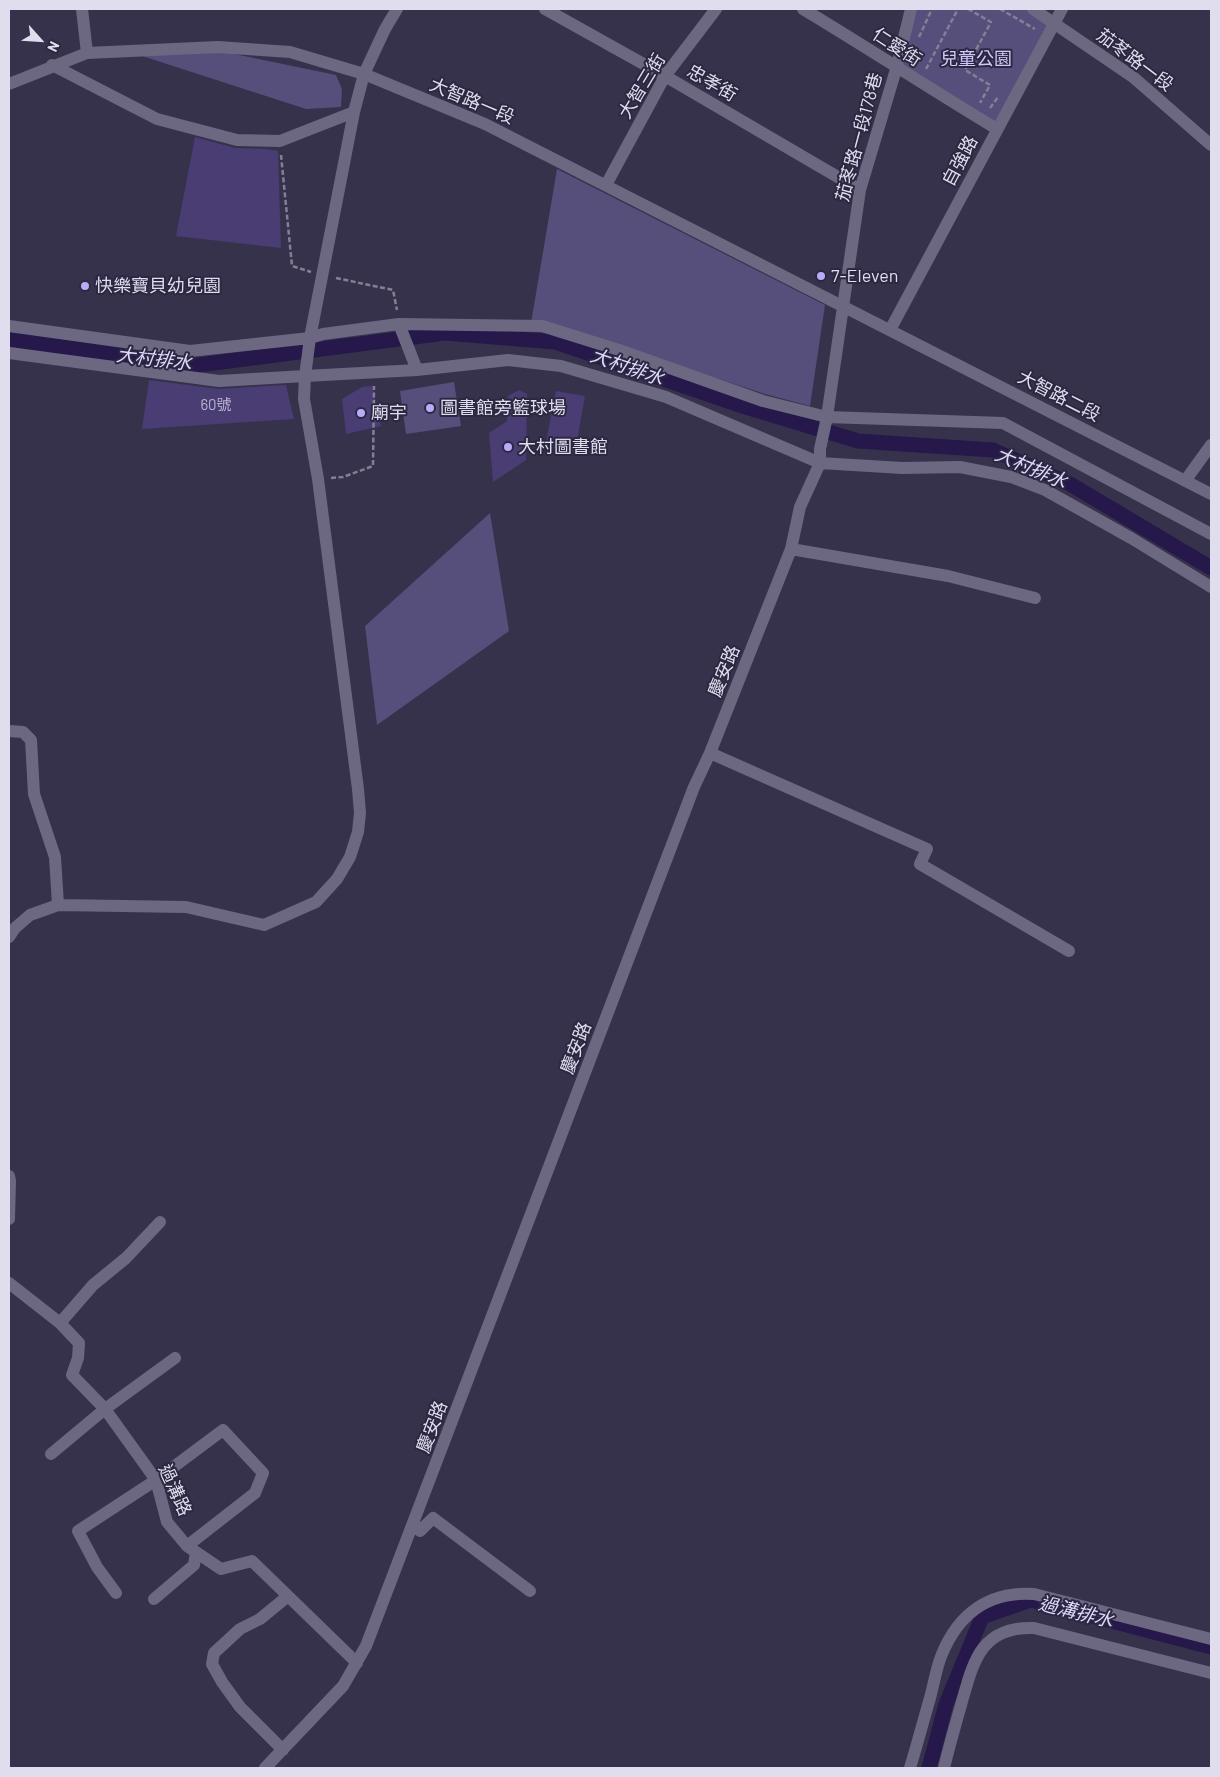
<!DOCTYPE html>
<meta charset="utf-8">
<style>
body{margin:0}
#map{position:relative;width:1220px;height:1777px;overflow:hidden;background:#37324c;font-family:Barlow,sans-serif}
canvas{display:block}
.frame{position:absolute;inset:0;border:10px solid #dfddee;pointer-events:none}
.north{position:absolute;left:15px;top:15px;width:50px;height:50px;-webkit-text-stroke:4px #2d2841;paint-order:stroke;rotate:116deg;font-size:14px;font-weight:700;line-height:20px;text-align:center;color:#dfddee}
.north::after{content:'';display:block;margin:auto;width:18px;height:22px;background:#dfddee;clip-path:polygon(50% 0,100% 100%,50% 72%,0 100%)}
</style>
<div id="map">
<canvas width="1220" height="1777"></canvas>
<div class="frame"></div>
<div class="north">N</div>
</div>
<script>
const ctx = document.querySelector('canvas').getContext('2d');
ctx.lineJoin = 'round';
function paint(path, color) { ctx.fillStyle = color; ctx.fill(path, 'evenodd'); }
function stroke(path, color, width, dash) { ctx.strokeStyle = color; ctx.lineWidth = width; ctx.lineCap = dash ? 'butt' : 'round'; ctx.setLineDash(dash || []); ctx.stroke(path); }
function write(font, color, halo, rows, align = 'center') {
  ctx.font = font + ' Barlow,"Noto Sans TC",sans-serif'; ctx.lineWidth = 4; ctx.setLineDash([]); ctx.textBaseline = 'middle'; ctx.strokeStyle = halo; ctx.fillStyle = color; for (const [text, x, y, turn = 0] of rows) {
    ctx.save(); ctx.translate(x, y); ctx.rotate((+turn || 0) * Math.PI / 180); ctx.textAlign = isNaN(turn) ? turn : align; if (halo) ctx.strokeText(text, 0, 0); ctx.fillText(text, 0, 0); ctx.restore();
  }
}
const green = new Path2D(`
 M917,9h116l21,13 -57,107 -100,-63z
 M215,50l121,25 6,14 -1,18 -35,2 -167,-54z
 M557,169l268,136 -15,101 -45,-12 -221,-72 -13,1z
 M454,382l7,44 -55,8 -6,-43z
 M490,513l19,118 -132,94 -12,-99z`);
const canal = new Path2D(`
 M9,339l182,27 254,-33 110,9 181,62 122,37 135,9 77,34 141,84
 M929,1768l17,-64 36,-87 49,-17 180,47`);
const building = new Path2D(`
 M195,137l40,11 31,1 12,2 3,97 -105,-12z
 M149,380l69,9 68,-4 8,34 -152,10z
 M372,386l9,40 -35,8 -4,-35 20,-12z
 M519,390l8,4 -1,66 -33,22 -4,-49 18,-12 1,-25z
 M556,391l29,5 -10,56 -30,-5z`);
const path = new Path2D(`
 M968,9l23,13 -26,48 25,15 -10,18
 M1000,9l35,20
 M919,37l13,-28
 M926,69l32,-60
 M990,108l8,-11
 M281,155l11,111 19,6
 M336,278l57,12 4,20
 M331,478l12,-1 30,-11 1,-80`);
const minor = new Path2D(`
 M82,9l5,44
 M545,9l120,67 195,114
 M803,9c65,39 129,81 194,120
 M1033,9l100,68 78,68
 M52,65l105,54 80,21 43,1 74,-29
 M9,84l78,-31 131,-6 72,5 74,22 121,50 726,370
 M606,185l59,-109 51,-67
 M399,324l18,46
 M9,326l181,25 120,-13 13,-4 76,-10 143,2 77,24 144,51 64,16 176,6 208,111
 M890,330l172,-321
 M9,353l210,28 86,-5 5,-38 44,-226 10,-38 21,-45 12,-20
 M1185,481l26,-36
 M791,549l157,27 87,22
 M9,731l14,1 8,8 3,54 21,63 3,48
 M710,753l217,96 -7,15 149,87
 M9,937l6,-9 15,-13 28,-10 128,2 78,18 52,-23 21,-23 13,-22 8,-25 2,-19 -2,-24 -40,-310 -14,-80 1,-23 112,-6 91,-10 53,6 105,31 154,66 82,5 58,-1 51,10 34,13 86,48 80,49
 M9,1176l1,5 -1,38
 M9,1283l51,40 19,20 -1,15 -6,17 33,34 51,71 11,42 20,24 34,23 31,-8 105,102
 M60,1323l33,-38 33,-27 34,-36
 M51,1454l54,-45 70,-51
 M414,1523l6,8 13,-13 97,73
 M116,1593l-19,-26 -19,-36 78,-51 67,-50 40,43 -8,20 -68,53
 M154,1599l40,-34 2,-13
 M283,1750l-43,-43 -18,-25 -10,-18 2,-11 26,-24 20,-10 28,-23
 M265,1768l78,-82 23,-40 328,-859 16,-34 81,-204 9,-42 20,-44v-14l7,-32 33,-227 37,-124 14,-57
 M910,1768c7,-23 13,-46 20,-70 4,-14 6,-30 12,-44 17,-41 48,-63 92,-60l177,45
 M944,1768c5,-21 11,-42 17,-63 12,-42 19,-79 73,-77l177,45`);
const markers = [
 [821,276,5,"#b8abf7"],
 [85,286,5,"#b8abf7"],
 [430,408,5,"#b8abf7"],
 [361,413,5,"#b8abf7"],
 [508,447,5,"#b8abf7"]
];
const numberNames = [
 ["60號",216,405]
];
const streetNames = [
 ["仁愛街",897,47,33],
 ["茄苳路一段",1135,60,37],
 ["忠孝街",712,83,30],
 ["大智三街",642,86,-59],
 ["大智路一段",472,101,23],
 ["茄苳路一段178巷",859,137,-75],
 ["自強路",960,161,-62],
 ["大智路二段",1059,396,27],
 ["慶安路",724,671,-68],
 ["慶安路",576,1048,-69],
 ["慶安路",432,1427,-69],
 ["過溝路",175,1490,66]
];
const parkNames = [
 ["兒童公園",976,59]
];
const poiNames = [
 ["7-Eleven",831,276],
 ["快樂寶貝幼兒園",95,286],
 ["圖書館旁籃球場",440,408],
 ["廟宇",371,413],
 ["大村圖書館",518,447]
];
const waterNames = [
 ["大村排水",154,359,7],
 ["大村排水",627,367,19],
 ["大村排水",1031,468,23],
 ["過溝排水",1076,1612,14]
];
paint(green, '#564e7b');
stroke(canal, '#26184b', 15);
paint(building, '#493d74');
stroke(path, '#837f95', 2.5, [5, 2.5]);
stroke(minor, '#6c6882', 12);
for (const [x, y, r, color] of markers) { const dot = new Path2D(); dot.arc(x, y, r, 0, 2 * Math.PI); ctx.fillStyle = color; ctx.fill(dot); stroke(dot, '#2d2841', 2); }
write('15px', '#bab5d0', null, numberNames);
write('18px', '#dfddee', '#2d2841', streetNames);
write('18px', '#d0c8fc', '#2d2841', parkNames);
write('18px', '#dfddee', '#2d2841', poiNames, 'left');
write('italic 19px', '#ded9fd', '#2d2841', waterNames);
</script>
